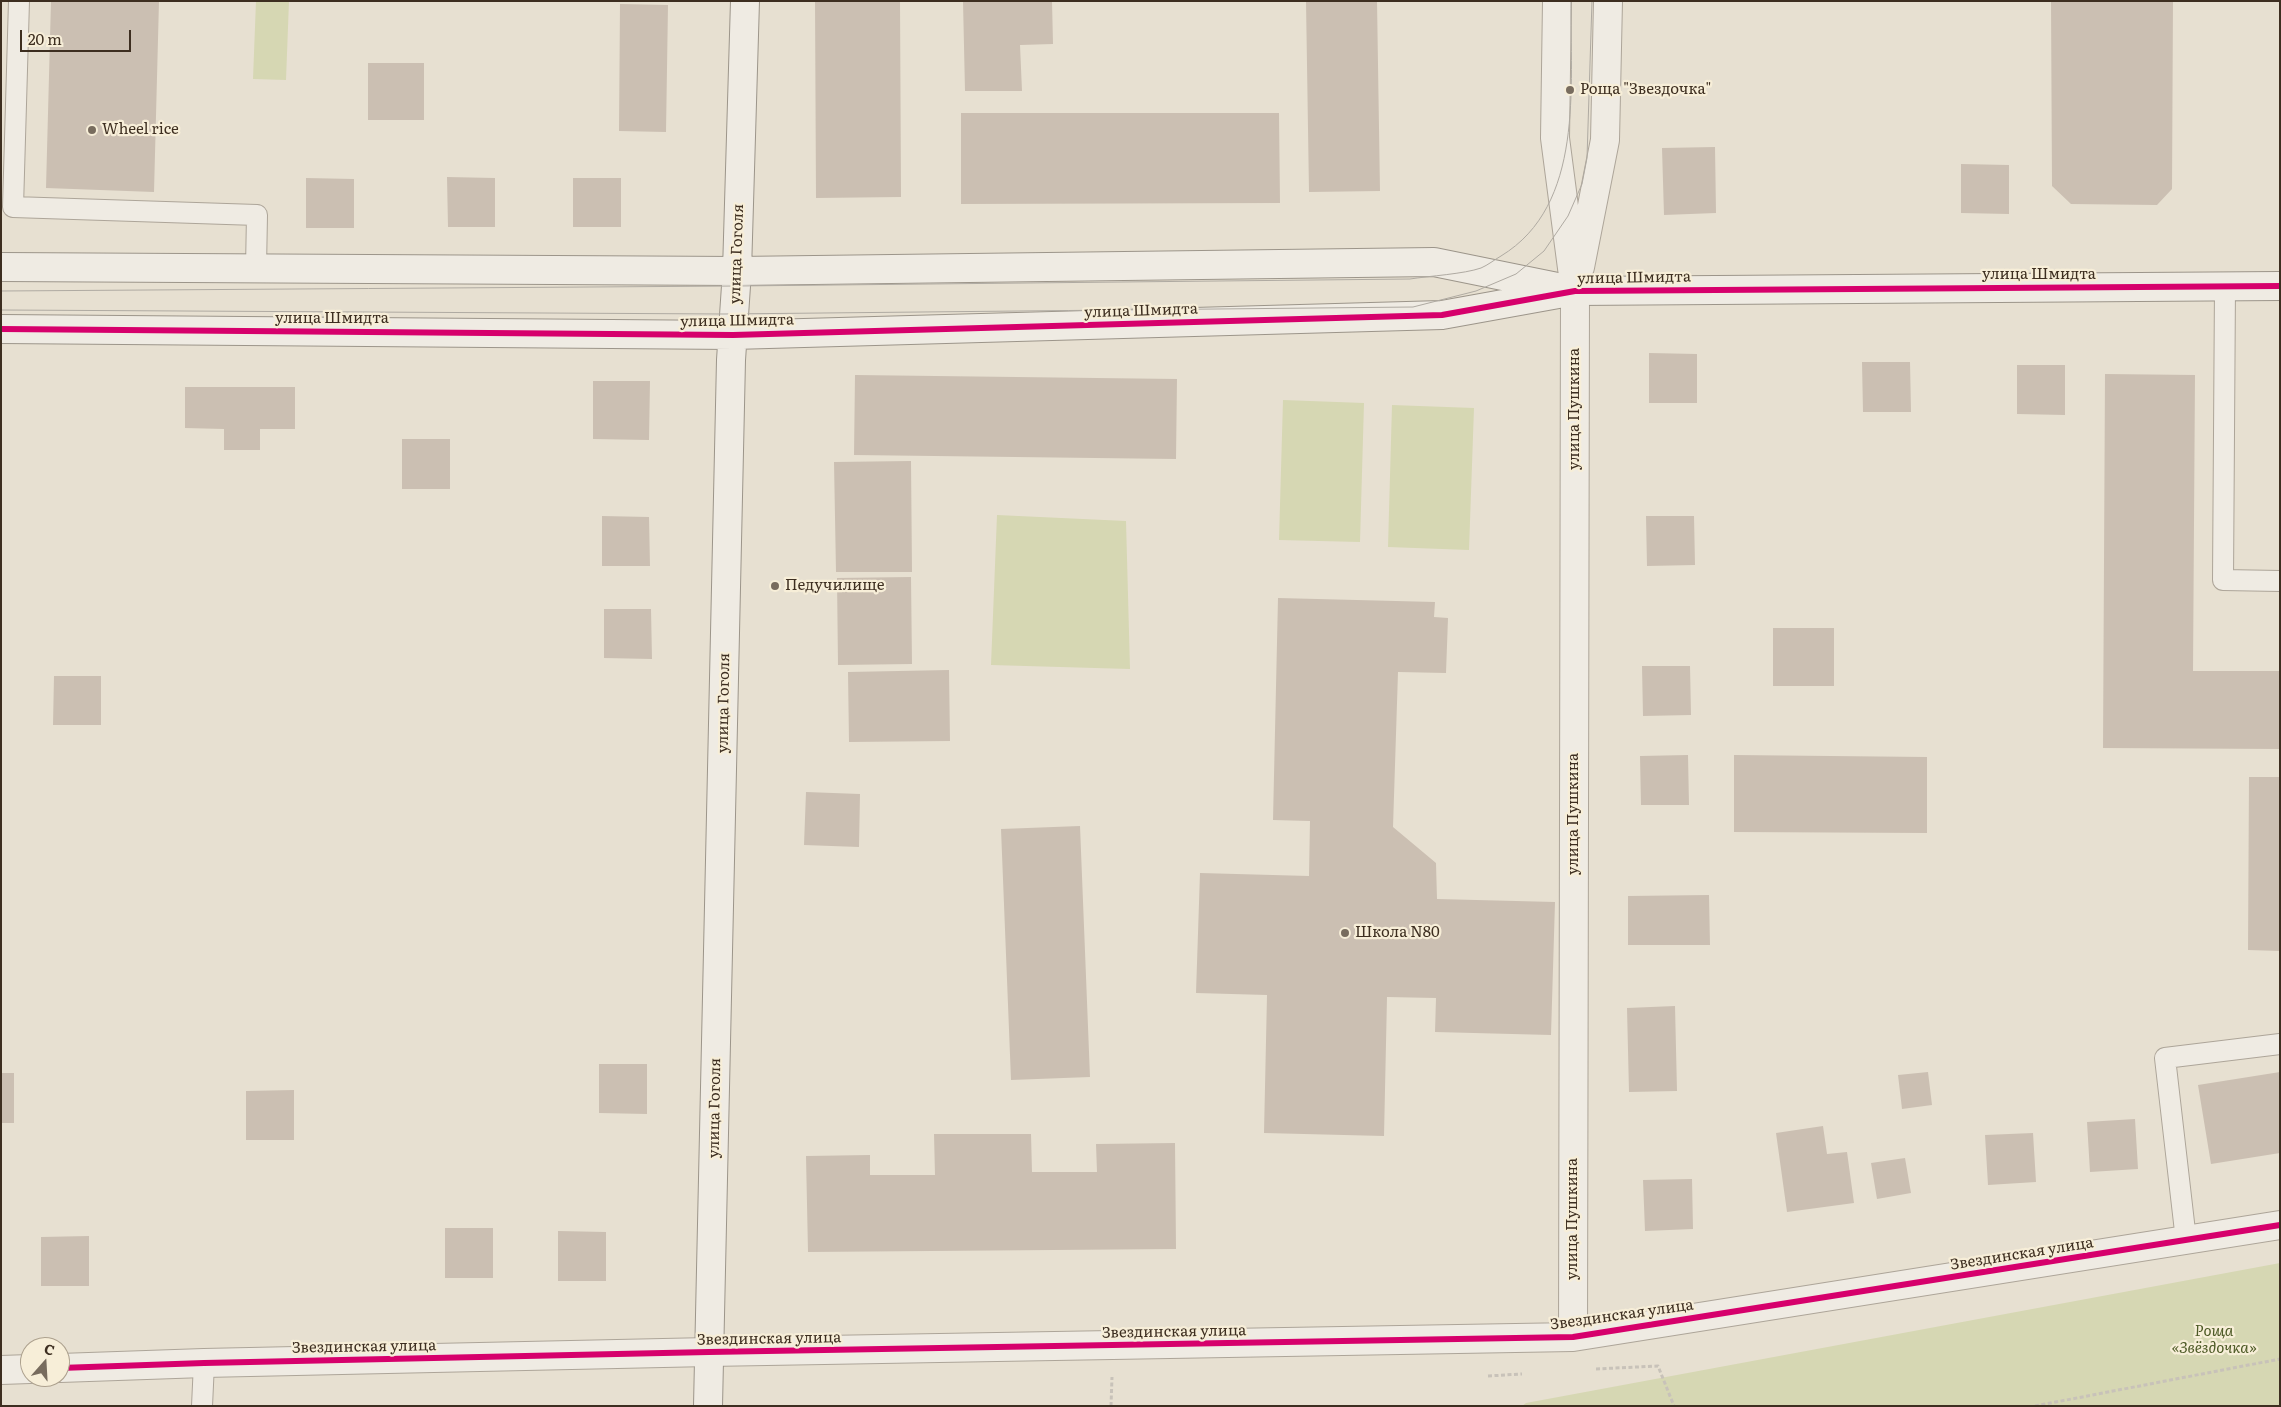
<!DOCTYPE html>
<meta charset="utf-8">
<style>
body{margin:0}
#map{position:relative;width:2281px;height:1407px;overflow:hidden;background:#e7e0d1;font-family:Literata,serif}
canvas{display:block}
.frame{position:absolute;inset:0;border:2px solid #3d2e20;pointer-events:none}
.north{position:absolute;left:20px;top:1337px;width:50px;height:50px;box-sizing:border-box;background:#f7eed8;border:1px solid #ada18e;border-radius:50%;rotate:19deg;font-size:14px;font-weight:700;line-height:20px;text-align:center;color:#3d2e20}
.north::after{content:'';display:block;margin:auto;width:18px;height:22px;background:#786c5e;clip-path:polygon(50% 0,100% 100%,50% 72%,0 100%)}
.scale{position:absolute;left:20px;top:30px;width:111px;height:22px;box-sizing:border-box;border:2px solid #3d2e20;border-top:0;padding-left:6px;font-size:15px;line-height:18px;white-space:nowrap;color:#3d2e20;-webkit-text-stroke:4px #f7eed8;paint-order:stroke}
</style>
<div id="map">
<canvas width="2281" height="1407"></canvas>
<div class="frame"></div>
<div class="north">С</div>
<div class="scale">20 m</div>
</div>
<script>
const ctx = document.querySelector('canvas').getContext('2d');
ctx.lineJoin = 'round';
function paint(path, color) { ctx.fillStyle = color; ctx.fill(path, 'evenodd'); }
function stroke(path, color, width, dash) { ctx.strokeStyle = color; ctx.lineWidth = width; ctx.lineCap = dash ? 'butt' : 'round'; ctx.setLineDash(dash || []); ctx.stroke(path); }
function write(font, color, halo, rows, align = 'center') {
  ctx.font = font + ' Literata,serif'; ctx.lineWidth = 4.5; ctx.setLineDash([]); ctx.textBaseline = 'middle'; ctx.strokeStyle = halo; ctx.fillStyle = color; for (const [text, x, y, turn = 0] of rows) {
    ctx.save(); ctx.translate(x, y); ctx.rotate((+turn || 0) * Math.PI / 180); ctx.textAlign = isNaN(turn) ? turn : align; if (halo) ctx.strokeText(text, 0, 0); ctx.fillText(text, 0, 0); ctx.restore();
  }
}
const green = new Path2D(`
 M256,1h33l-3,79 -33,-1z
 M1283,400l81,3 -4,139 -81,-2z
 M1392,405l82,3 -5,142 -81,-3z
 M997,515l129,6 4,148 -139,-4z
 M2280,1263v143h-758l4,-3z`);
const building = new Path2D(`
 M51,1h108l-5,191 -108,-4z
 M815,1h85l1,196 -85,1z
 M963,1h89l1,43 -33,1 2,46h-57z
 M1306,1h71l3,190 -71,1z
 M2051,1h122l-1,188 -15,16 -86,-1 -19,-18z
 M620,4l48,1 -2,127 -47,-1z
 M368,63h56v57h-56z
 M961,113h318l1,90 -319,1z
 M1715,147l1,66 -52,2 -2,-67z
 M1961,164l48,1v49l-48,-1z
 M447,177l48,1v49h-47z
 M306,178l48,1v49h-48z
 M573,178h48v49h-48z
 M1649,353l48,1v49h-48z
 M1862,362h48l1,50h-48z
 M2017,365h48v50l-48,-1z
 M2105,374l90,1 -2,296h87v78l-177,-1z
 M855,375l322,4 -1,80 -322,-4z
 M593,381h57l-1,59 -56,-1z
 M185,387h110v42h-35v21h-36v-21l-39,-1z
 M402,439h48v50h-48z
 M911,461l1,111h-76l-2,-110z
 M602,516l47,1 1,49h-48z
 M1646,516h48l1,49 -48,1z
 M911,577l1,87 -74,1 -1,-87z
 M1278,598l157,4 -1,15 14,1 -2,55 -48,-1 -5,155 43,36 1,36 118,3 -4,133 -116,-3 1,-34 -49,-1 -3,139 -120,-3 3,-138 -71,-2 4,-120 109,3 1,-55 -37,-1z
 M604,609h47l1,50 -48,-1z
 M1773,628h61v58h-61z
 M1642,666h48l1,49 -48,1z
 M949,670l1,71 -101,1 -1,-70z
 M54,676h47v49h-48z
 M1688,755l1,50h-48l-1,-49z
 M1734,755l193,2v76l-193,-1z
 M2249,777h31v174l-32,-1z
 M806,792l54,2 -1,53 -55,-2z
 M1080,826l10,251 -79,3 -10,-251z
 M1709,895l1,50h-82v-49z
 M1675,1006l2,85 -48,1 -2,-84z
 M599,1064h48v50l-48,-1z
 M1928,1072l4,33 -30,4 -4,-34z
 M2280,1072v81l-69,11 -13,-79z
 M1,1073h13v50h-13z
 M294,1090v50h-48v-49z
 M2135,1119l3,50 -48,3 -3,-50z
 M1823,1126l4,28 20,-2 7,51 -67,9 -11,-79z
 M2033,1133l3,49 -48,3 -3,-50z
 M934,1134h97l1,38h65l-1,-28 79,-1 1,106 -368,3 -2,-96 64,-1v20h65z
 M1905,1158l6,35 -34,6 -6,-36z
 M1692,1179l1,50 -48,2 -2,-51z
 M445,1228h48v50h-48z
 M558,1231l48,1v49h-48z
 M89,1236v50h-48v-49z`);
const path = new Path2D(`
 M1596,1369l62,-3 16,40
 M1488,1376l34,-2
 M1111,1406l1,-29
 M2035,1406l245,-47`);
const lane = new Path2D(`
 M19,1l-6,206 244,8 -1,53
 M2225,286l-2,294 57,1
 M2186,1240l-21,-182 115,-14
 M202,1406l2,-43`);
const street = new Path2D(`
 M1557,1l-2,137 20,153 -2,1046
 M1580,267l25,-127 3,-139
 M60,1368l144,-5 505,-11 864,-15 707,-112
 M1,1370l29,-1`);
const secondary = new Path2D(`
 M1,267l736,4 697,-9 128,26
 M1,329l732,6 709,-20 133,-24 705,-5
 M708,1406l23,-1046 6,-89 8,-270`);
const tram = new Path2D(`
 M1,291l735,-5 674,-7c19,-3 54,-5 71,-11 7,-3 13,-8 20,-12 84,-51 69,-170 70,-255
 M1,310l723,4 689,-7 63,-16 40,-17 28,-23 24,-35 14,-32 5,-26 5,-157`);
const cycleway = new Path2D(`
 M1,329l732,6 709,-20 133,-24 705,-5
 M60,1368l144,-5 505,-11 864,-15 707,-112`);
const markers = [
 [1570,90,5,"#786c5e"],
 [92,130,5,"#786c5e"],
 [775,586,5,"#786c5e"],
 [1345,933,5,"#786c5e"]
];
const poiNames = [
 ["Роща \"Звездочка\"",1580,90],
 ["Wheel rice",102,130],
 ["Педучилище",785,586],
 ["Школа N80",1355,933]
];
const streetNames = [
 ["улица Гоголя",737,254,-88],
 ["улица Шмидта",2039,275],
 ["улица Шмидта",1634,278,-1],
 ["улица Шмидта",1141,311,-2],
 ["улица Шмидта",332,319],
 ["улица Шмидта",737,321,-1],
 ["улица Пушкина",1575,409,-90],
 ["улица Гоголя",724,703,-89],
 ["улица Пушкина",1574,814,-90],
 ["улица Гоголя",715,1108,-89],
 ["улица Пушкина",1573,1219,-90],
 ["Звездинская улица",2022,1254,-9],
 ["Звездинская улица",1622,1315,-8],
 ["Звездинская улица",1174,1332,-1],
 ["Звездинская улица",769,1339,-1],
 ["Звездинская улица",364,1347,-1]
];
const parkNames = [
 ["Роща",2214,1332],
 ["«Звёздочка»",2214,1349]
];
paint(green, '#d6d7b3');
paint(building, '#cbbfb2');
stroke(lane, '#ada599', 22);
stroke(street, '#ada599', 30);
stroke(secondary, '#9c958a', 30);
stroke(path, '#c8c2b9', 3, [4, 2.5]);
stroke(lane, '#efebe3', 20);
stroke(street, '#efebe3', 28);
stroke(secondary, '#efebe3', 28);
stroke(tram, '#afaaa2', 1);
stroke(cycleway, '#d6006c', 6);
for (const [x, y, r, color] of markers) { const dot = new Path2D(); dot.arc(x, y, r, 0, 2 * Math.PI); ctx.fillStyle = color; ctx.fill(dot); stroke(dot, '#f7eed8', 2); }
write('15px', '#3d2e20', '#f7eed8', poiNames, 'left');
write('15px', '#3d2e20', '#f7eed8', streetNames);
write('italic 15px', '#4d5a26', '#f7eed8', parkNames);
</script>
